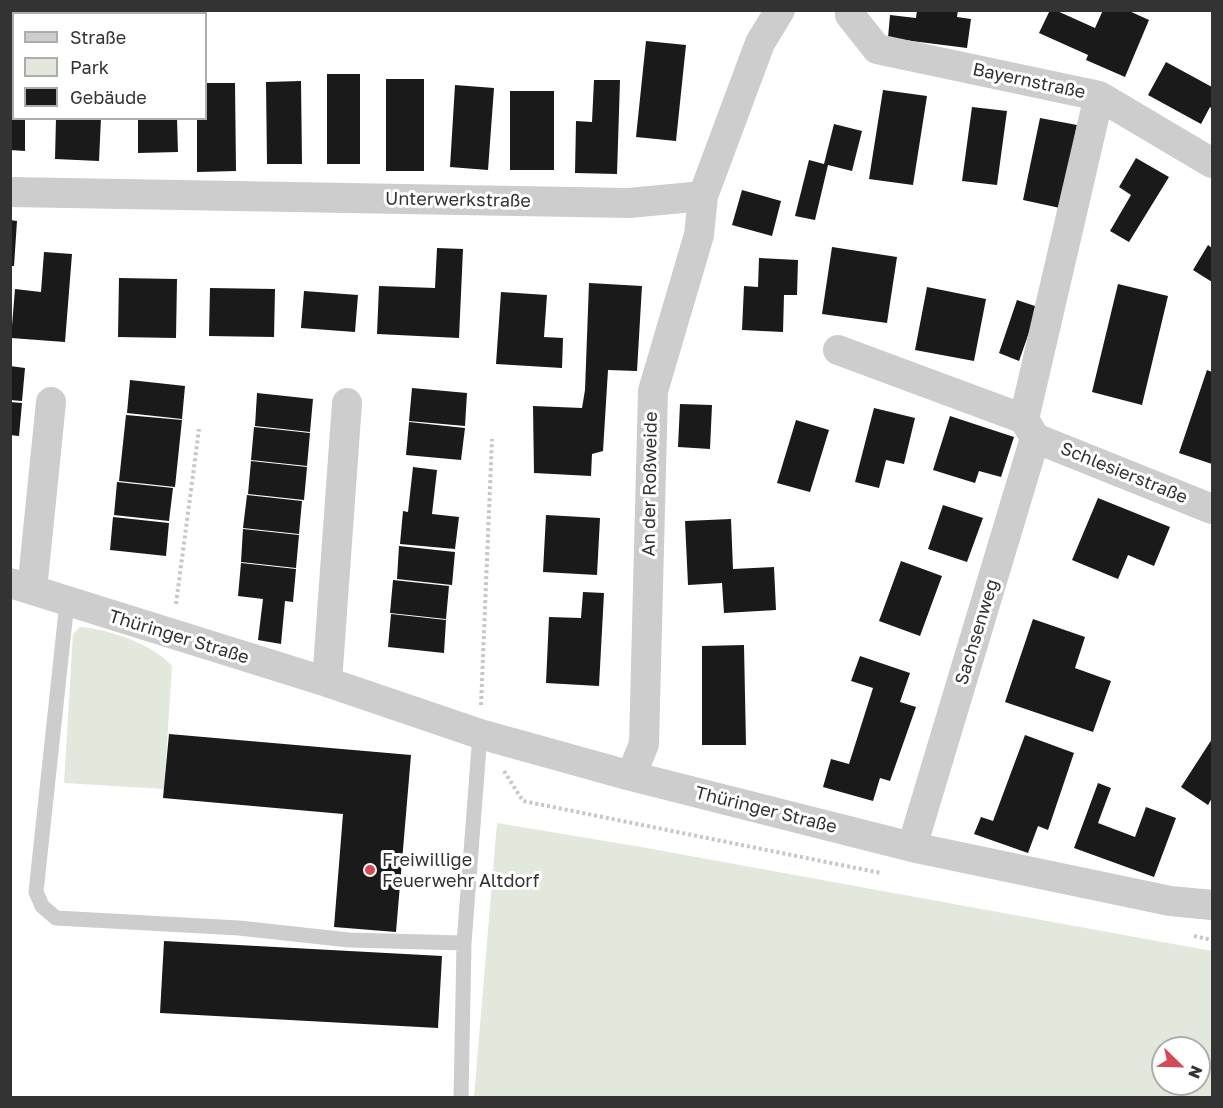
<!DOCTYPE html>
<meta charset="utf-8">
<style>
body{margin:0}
#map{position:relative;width:1223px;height:1108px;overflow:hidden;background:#fff;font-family:"Golos Text",sans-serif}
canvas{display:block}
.frame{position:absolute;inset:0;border:12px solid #333;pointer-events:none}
.legend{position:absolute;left:12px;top:12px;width:195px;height:108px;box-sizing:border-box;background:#fff;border:2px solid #adadad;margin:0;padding:8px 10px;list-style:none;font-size:18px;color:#333}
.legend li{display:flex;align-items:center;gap:12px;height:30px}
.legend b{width:30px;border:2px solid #adadad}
.north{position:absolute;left:1151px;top:1036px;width:60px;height:60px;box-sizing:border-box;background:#fff;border:2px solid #adadad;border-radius:50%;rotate:113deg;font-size:16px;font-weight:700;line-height:24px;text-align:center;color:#333}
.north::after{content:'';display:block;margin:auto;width:21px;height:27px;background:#d44a55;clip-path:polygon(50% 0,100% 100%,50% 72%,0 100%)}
</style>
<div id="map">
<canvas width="1223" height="1108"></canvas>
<div class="frame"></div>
<ul class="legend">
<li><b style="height:8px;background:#cdcdcd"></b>Straße</li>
<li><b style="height:16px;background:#e3e8dd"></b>Park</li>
<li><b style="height:16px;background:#1a1a1a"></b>Gebäude</li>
</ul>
<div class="north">N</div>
</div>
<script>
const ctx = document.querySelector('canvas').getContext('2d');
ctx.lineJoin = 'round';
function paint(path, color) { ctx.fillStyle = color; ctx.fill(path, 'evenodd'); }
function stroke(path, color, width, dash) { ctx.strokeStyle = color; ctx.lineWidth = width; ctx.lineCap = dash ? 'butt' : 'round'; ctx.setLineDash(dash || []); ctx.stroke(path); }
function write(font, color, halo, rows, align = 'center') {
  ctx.font = font + ' "Golos Text",sans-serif'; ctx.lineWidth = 6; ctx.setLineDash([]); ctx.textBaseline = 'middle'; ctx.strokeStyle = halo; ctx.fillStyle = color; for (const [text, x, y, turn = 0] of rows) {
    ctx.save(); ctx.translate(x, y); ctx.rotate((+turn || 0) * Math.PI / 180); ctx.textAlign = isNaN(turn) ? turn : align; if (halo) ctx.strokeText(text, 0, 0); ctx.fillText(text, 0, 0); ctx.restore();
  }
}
const green = new Path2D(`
 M80,627c28,2 73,17 92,39l-8,123 -100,-6 9,-149z
 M497,823l144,24 571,104v146h-738zM1163,1048h36v36h-36z
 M11,1096l427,1h1l-428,1z`);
const building = new Path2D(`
 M917,10h41l-1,7 14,2 -4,29 -79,-10 2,-23 26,3z
 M1050,10h5l40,18 8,-18h24l22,10 -24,57 -39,-17 2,-5 -49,-22z
 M646,41l40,4 -10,96 -40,-4z
 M1166,62l46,25v22l-2,-2 -9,17 -53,-29z
 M10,70h4v48h11v33l-15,-1z
 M327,74h33v90h-33z
 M386,79h38v92h-38z
 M594,80h26l-3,94 -42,-1 1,-52 16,1z
 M301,81l1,83h-35l-1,-82z
 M206,83h29l1,88 -39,1v-54h9z
 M455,85l39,3 -6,82 -38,-3z
 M883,90l44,6 -14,89 -44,-6z
 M510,91h44v79h-44z
 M972,107l35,4 -10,74 -35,-4z
 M56,118h45l-2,43 -44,-2z
 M138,118h39l1,34 -40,1z
 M1040,118l37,7 -17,83 -37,-8z
 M834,124l28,7 -10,40 -24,-6 -13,55 -20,-4 14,-56 15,4z
 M1136,158l33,19 -40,65 -19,-11 21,-36 -12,-8z
 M742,190l39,11 -9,35 -40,-11z
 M10,220l7,1 -3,45h-4z
 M1208,245l4,3v34l-19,-12z
 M832,247l65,10 -10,66 -65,-9z
 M437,248l26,1 -4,89 -82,-4 2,-48 56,2z
 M44,252l28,2 -7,88 -54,-4 4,-49 26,3z
 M759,258l39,2 -1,35h-13l-1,37 -41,-2 2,-44 14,1z
 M119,278l58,1 -1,59 -58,-1z
 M589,283l53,3 -5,85 -29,-1 -5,81 -11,3 -1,22 -57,-3 -1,-67 49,2 3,-18z
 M1118,284l50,12 -26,109 -50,-13z
 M927,287l59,12 -12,62 -59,-11z
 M210,288l65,1 -1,48 -65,-1z
 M304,291l54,4 -3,37 -54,-4z
 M501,292l46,3 -3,42 19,1 -1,30 -66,-4z
 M1017,300l21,7 -19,54 -20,-8z
 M10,366l15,2 -3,33 -12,-1z
 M1207,370l5,2v92l-33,-11z
 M130,380l55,6 -3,33 -55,-6z
 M412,388l55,5 -2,33 -56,-5z
 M257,393l56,6 -3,33 -55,-6z
 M10,402l12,1 -3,33 -9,-1z
 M680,404l32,1 -2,44 -32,-2z
 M874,408l41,10 -11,46 -18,-4 -7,28 -24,-6z
 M126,415l56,5 -7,67 -56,-6z
 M950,416l64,21 -13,40 -22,-6 -4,12 -42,-13z
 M796,420l33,10 -19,62 -33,-9z
 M409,422l56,6 -4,32 -55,-5z
 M254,427l56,6 -3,33 -56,-6z
 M251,461l56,6 -3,33 -56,-6z
 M413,467l24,3 -5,44 27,3 -4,32 -55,-5 3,-33 5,1z
 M117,482l56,6 -4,33 -55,-6z
 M247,495l55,6 -3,33 -56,-6z
 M1098,498l72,29 -16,39 -26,-11 -10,24 -46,-19z
 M943,505l40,13 -16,44 -39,-13z
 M546,515l54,3 -3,57 -54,-3z
 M113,517l56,6 -3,33 -56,-6z
 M731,519l2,50 41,-2 2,43 -52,3 -2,-30 -34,2 -3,-64z
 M243,529l56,6 -3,33 -55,-6z
 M399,546l56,6 -3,33 -55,-6z
 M901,561l41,15 -22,60 -41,-15z
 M241,563l55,6 -3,33 -8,-1 -4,43 -23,-4 5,-41 -25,-3z
 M393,580l56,6 -3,33 -56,-6z
 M583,592l21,1 -5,93 -53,-3 3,-66 32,1z
 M391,614l55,6 -2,33 -56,-6z
 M1033,619l52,18 -10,31 36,13 -18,51 -88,-30z
 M744,645l2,100h-44v-99z
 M860,656l50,17 -10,29 16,5 -26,74 -10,-3 -7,23 -50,-14 8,-28 18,5 24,-76 -22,-7z
 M169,734l242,21 -15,177 -62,-5 9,-113 -180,-16z
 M1025,735l49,18 -26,77 -10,-4 -10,27 -54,-19 7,-17 12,4z
 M1212,739v59l-4,7 -27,-18z
 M1098,783l13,5 -13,35 37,14 11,-30 30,11 -22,59 -80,-29z
 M164,941l278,15 -4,72 -278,-15z`);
const path = new Path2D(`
 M176,604l23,-175
 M481,705l11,-266
 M504,771l19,30 358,72
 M1194,936l18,4`);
const service = new Path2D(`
 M67,602l-31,290 6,14 14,12 183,10 110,12 115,3
 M461,1098l3,-155 16,-209`);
const minor = new Path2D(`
 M850,10v5l27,34 222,47 113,67
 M10,192l619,11 74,-7
 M838,350l186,69
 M1035,438l177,71
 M10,583l317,99 153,52 151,42 281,71 258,54 42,4
 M32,590l19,-188
 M327,682l20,-279
 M631,776l13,-32 9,-353 46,-156 4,-39 57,-153 20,-33
 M912,847l123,-409 -11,-19 75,-323`);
const markers = [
 [370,870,6,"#d44a55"]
];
const streetNames = [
 ["Bayernstraße",1029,81,12],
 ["Unterwerkstraße",458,200,1],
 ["Schlesierstraße",1124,473,22],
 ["An der Roßweide",650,484,-89],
 ["Sachsenweg",977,632,-73],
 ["Thüringer Straße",179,637,17],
 ["Thüringer Straße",766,810,14]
];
const poiNames = [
 ["Freiwillige",382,860],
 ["Feuerwehr Altdorf",382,881]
];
paint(green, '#e3e8dd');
paint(building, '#1a1a1a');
stroke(path, '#c7c7c7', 4, [3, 3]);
stroke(service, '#cdcdcd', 15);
stroke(minor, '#cdcdcd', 30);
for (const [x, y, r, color] of markers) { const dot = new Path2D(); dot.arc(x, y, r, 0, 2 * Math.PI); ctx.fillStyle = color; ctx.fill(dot); stroke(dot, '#fff', 2); }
write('18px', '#333', '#fff', streetNames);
write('18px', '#333', '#fff', poiNames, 'left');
</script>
